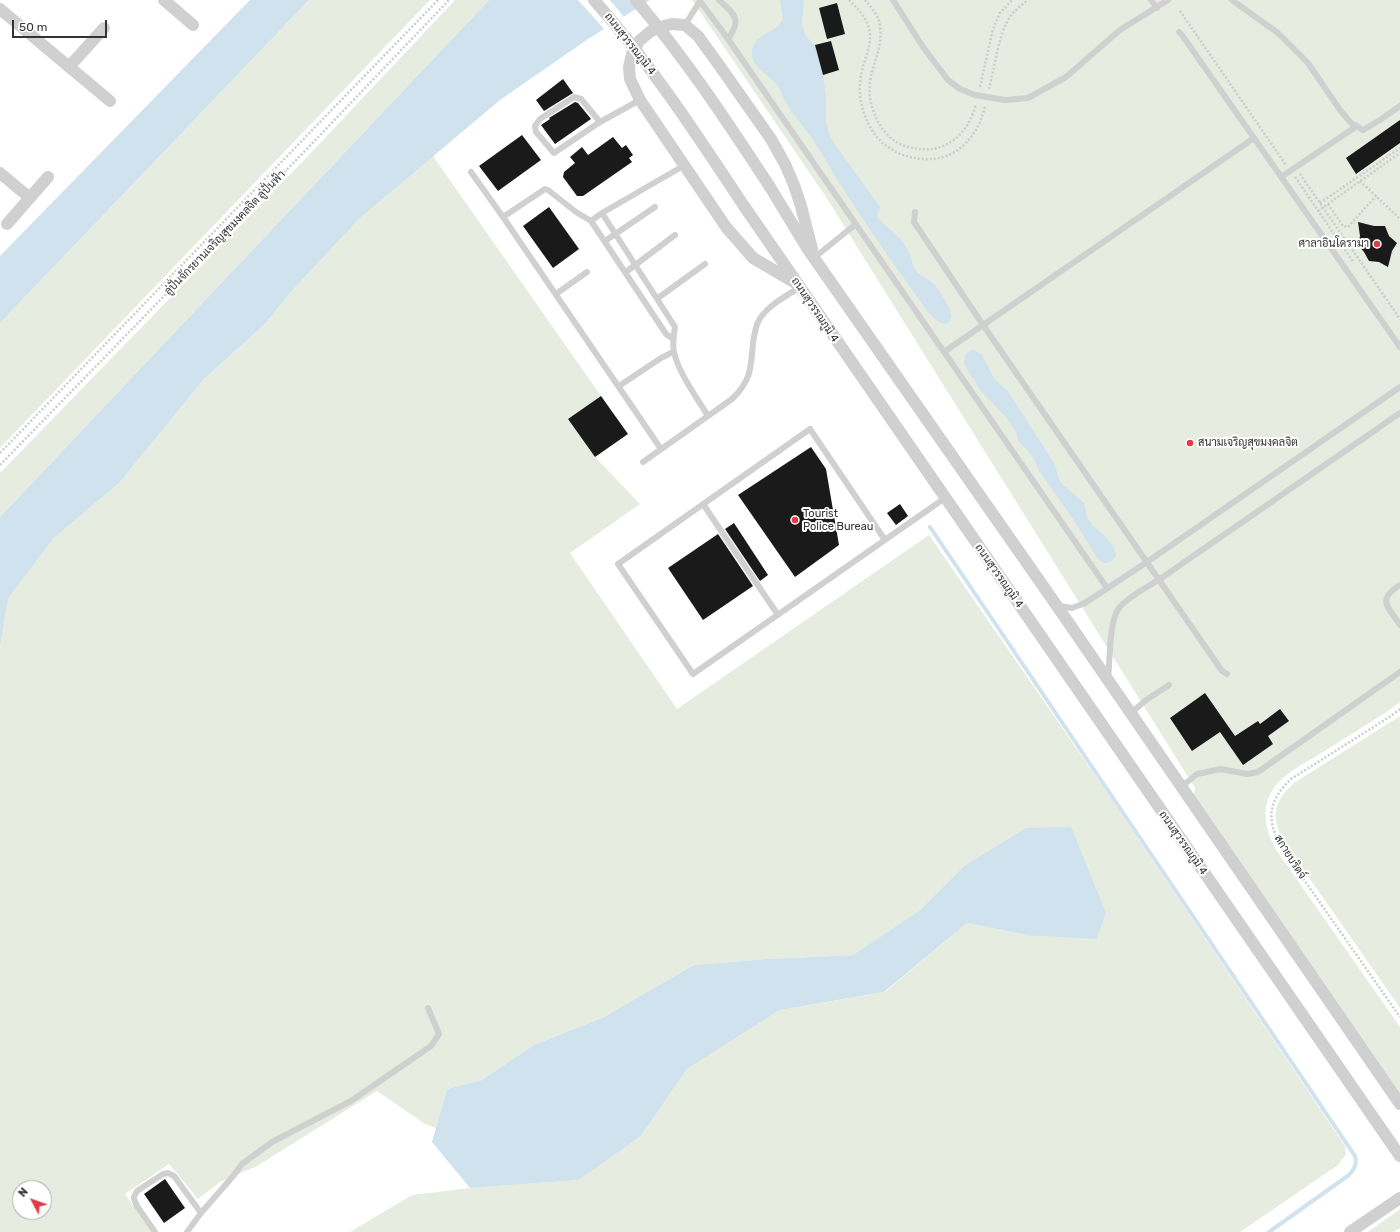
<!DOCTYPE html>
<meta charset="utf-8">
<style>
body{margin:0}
#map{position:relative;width:1400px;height:1232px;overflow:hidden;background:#fff;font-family:Rubik,sans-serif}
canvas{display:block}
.north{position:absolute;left:12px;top:1180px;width:40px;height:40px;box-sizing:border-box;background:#fff;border:1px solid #adadad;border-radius:50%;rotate:311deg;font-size:11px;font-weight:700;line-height:16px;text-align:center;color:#333}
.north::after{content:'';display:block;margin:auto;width:14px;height:18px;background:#e63946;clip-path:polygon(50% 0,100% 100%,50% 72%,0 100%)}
.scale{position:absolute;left:12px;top:20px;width:95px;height:18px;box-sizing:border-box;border:2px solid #333;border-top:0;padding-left:5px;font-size:12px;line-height:14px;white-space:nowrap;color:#333;-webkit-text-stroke:3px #fff;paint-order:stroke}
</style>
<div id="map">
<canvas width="1400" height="1232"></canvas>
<div class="north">N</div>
<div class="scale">50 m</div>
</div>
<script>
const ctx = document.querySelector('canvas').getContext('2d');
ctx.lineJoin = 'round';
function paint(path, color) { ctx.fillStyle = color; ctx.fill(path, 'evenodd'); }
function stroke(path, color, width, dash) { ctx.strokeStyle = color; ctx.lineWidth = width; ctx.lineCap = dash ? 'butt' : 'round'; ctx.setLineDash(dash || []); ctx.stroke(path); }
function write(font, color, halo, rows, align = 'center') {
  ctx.font = font + ' Rubik,Sarabun,sans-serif'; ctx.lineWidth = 4; ctx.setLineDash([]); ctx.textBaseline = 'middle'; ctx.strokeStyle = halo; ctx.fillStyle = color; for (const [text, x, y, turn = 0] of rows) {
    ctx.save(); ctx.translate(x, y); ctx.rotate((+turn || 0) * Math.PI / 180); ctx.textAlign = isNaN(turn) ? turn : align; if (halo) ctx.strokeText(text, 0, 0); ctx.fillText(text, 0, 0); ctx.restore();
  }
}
const green = new Path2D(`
 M309,0h121l-430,448v-125z
 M455,0h34l-489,517v-44l309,-318z
 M692,0h708v702l-12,9c-22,14 -44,28 -65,41 -13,8 -27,15 -39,25 -25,21 -22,49 -7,74l123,176v67l-207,-295 2,-11 -369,-591z
 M433,156l168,240 -33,23 27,38 45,47 -70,49 107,156 252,-174 181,262 235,349 1,8 -8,11 -98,67h-890l62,-37 58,-7 109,-8 62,-44 46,-67 93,-59 105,-18 82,-69 60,12 -64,-68 -43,43 -67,45 -86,4 -73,6 -90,52 -70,28 -52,35 -35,9 -11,39 -11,-4 -48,-33 -120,75 -37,16 -22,17 -29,-35 -44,30 27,38h-152v-585l7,-49 46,-59 67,-57 84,-103 61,-55 24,-30 71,-76zM20,1188h24v24h-24z
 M1400,716v292l-115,-165c-14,-25 -13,-40 9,-60z
 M1400,1209v19l-6,4h-26z`);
const water = new Path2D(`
 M250,0h59l-309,323v-67z
 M489,0h161l-62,39 -88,61 -140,118 -71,76 -24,30 -61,55 -84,103 -67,57 -45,59 -8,49v-130z
 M780,0h24l-2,24 4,13 9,8 8,30 3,21v27l3,10 5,10 46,64 -3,9c6,10 17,15 24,24 3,4 7,10 9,15 2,6 3,13 7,17 5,5 13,7 18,13 4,6 18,25 16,32 -5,16 -18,-1 -23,-5 -29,-41 -58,-81 -85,-123 -10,-16 -19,-33 -30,-49 -11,-16 -26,-32 -33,-50 -5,-14 -30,-21 -28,-38 1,-16 16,-17 26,-26 2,-2 4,-5 5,-7z
 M974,350l8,5 13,25 12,10 47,73 6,19 24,21 3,14 6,9 11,9 9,11 3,9c-2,6 -6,8 -12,8l-6,-4 -25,-40 -34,-48 -6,-14 -15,-17 -2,-8 -10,-15 -26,-27 -7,-12 -5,-6 -4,-9 1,-7 4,-5z
 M1071,827l35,86 -10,26 -69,-4 -60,-12 -83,69 -104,18 -93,59 -46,67 -62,44 -109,8 -38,-46 15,-53 35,-9 52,-35 70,-28 90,-52 73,-6 86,-4 67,-45 43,-43 63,-39z`);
const pier = new Path2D(`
 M578,0h32l15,18 -20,12z`);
const stream = new Path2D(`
 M930,527l425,629c2,8 0,12 -6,19l-80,57`);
const building = new Path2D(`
 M837,3l8,31 -18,5 -8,-31z
 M831,41l8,29 -16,5 -8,-30z
 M563,79l10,14 -29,18 -8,-11z
 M575,102l3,1 13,16 -36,25 -14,-19 9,-6 -1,-1z
 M1400,120v23l-44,31 -10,-16z
 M522,135l19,25 -43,31 -19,-25z
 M613,137l9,11 4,-3 7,10 -4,3 3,4 -49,34h-6l-14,-19 1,-5 11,-9 -5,-6 12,-10 6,8z
 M549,207l30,42 -26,19 -30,-42z
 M1358,222l16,4h11l4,10 8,7 -5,8 -4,16 -9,-5 -10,-1 -5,-9 -6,-7 2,-9z
 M601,396l27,38 -33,23 -27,-38z
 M811,447l15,22 13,76 -44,32 -57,-82z
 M900,504l8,12 -12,9 -9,-12z
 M734,523l34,52 -8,6 -35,-52z
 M718,534l35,52 -50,34 -35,-52z
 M1205,693l30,43 23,-15 2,3 20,-15 9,12 -21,15 5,8 -30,21 -23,-33 -28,19 -22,-33z
 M165,1179l20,29 -21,15 -20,-29z`);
const path = new Path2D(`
 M849,0c9,9 19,19 21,33 1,17 -9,33 -10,50 -2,22 9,52 28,64 7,5 14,8 22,10 15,4 36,3 49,-8 15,-12 22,-25 26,-43
 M865,0c6,7 14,16 15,26 3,23 -7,35 -10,56 -2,16 3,33 12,46 6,9 16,17 27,19 17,4 28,4 43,-6 13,-8 20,-23 24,-37
 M1180,11l106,154
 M980,87l13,-58 7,-16 12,-13
 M989,89c5,-19 10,-57 21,-72 4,-7 12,-12 18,-17
 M1300,174l100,145
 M1295,177l59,86
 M1360,181l40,38
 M1320,203l80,-55
 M1328,204l15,22 5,1 28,-31
 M1318,211l82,-58
 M0,453l438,-453
 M0,465l303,-312 146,-153
 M1400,709l-9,7 -100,63c-23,22 -25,40 -10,68l119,170`);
const service = new Path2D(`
 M719,0c16,15 23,19 9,39
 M893,0l30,47 25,33 12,9 15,6 30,5 23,-2 38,-21 54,-47 48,-30
 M1151,0l6,8
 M1232,0l46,33 30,30 32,47 11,13 12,7 17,-10 20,-14
 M685,25l15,-24 28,38 379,549
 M1179,32l3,3 218,312
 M574,97l7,2 19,23 -46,31 -18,-21 -1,-6 5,-7z
 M600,122l40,-22
 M471,172l32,45 158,232
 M1281,177l76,-51
 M915,212l-1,10 69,103 239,346 5,3
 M602,213l73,114c-1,8 -3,17 -1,25 4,20 23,46 34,64
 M503,217l42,-28 3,1 28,22 15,9
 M605,241l50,-34
 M815,257l41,-33
 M626,272l49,-37
 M556,294l31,-22
 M658,298l47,-34
 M673,339l-7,-5 -75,-113 11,-8 83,-48
 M944,352l310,-214
 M619,386l42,-28 12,-6
 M643,462l89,-63c19,-18 19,-31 21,-56 1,-6 2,-14 5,-21 7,-15 28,-26 42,-35
 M703,504l75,111
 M885,540l-75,-111 -192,135 75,110 252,-176
 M1400,585c-24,15 -12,21 0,40
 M1059,606l13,2 13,-5 62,-41 253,-175
 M1108,679c2,-17 1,-59 11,-71 10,-12 27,-20 41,-29l240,-166
 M1130,714l16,-14 23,-15
 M1181,787l16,-13 24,-5 26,5 11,-2 142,-100
 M155,1232l-18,-26 -3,-7v-2l3,-6 26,-17 5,-1 6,3 27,37
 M187,1232l14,-19 33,-38 8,-11 30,-22 79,-41 80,-55 8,-12 -11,-26`);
const minor = new Path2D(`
 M164,0l29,25
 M0,9l110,92
 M69,67l35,-39
 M0,173l30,25
 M770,187l37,61 250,358 343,498
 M744,206l656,950
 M7,224l41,-47
 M794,282l-41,-24 -27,-31 -86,-127 -10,-21 -1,-12 3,-13 7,-13 12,-10 13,-5 8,-2 13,1 13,11 21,29 52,74 14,25 9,21 7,21 11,43
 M1350,1232l50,-34`);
const minorBridge = new Path2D(`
 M594,0c57,64 103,135 150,206
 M636,0c50,59 92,123 134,187`);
const markers = [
 [1377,244,4,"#e63946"],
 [1190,443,4,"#e63946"],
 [795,520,4,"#e63946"]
];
const streetNames = [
 ["ถนนสุวรรณภูมิ 4",630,44,52],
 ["ลู่ปั่นจักรยานเจริญสุขมงคลจิต ลู่ปั่นฟ้า",225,233,-46],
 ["ถนนสุวรรณภูมิ 4",815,310,56],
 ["ถนนสุวรรณภูมิ 4",999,576,55],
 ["ถนนสุวรรณภูมิ 4",1183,843,55],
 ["สกายบริดจ์",1290,857,58]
];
const poiNames = [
 ["ศาลาอินโดรามา",1369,244,"right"],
 ["สนามเจริญสุขมงคลจิต",1198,443],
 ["Tourist",803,514],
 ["Police Bureau",803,527]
];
paint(green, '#e6ecdf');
paint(water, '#cfe2ee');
paint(pier, '#fff');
stroke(stream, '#cfe2ee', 4);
paint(building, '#1a1a1a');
stroke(path, '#cdcdcd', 2.5, [2, 2]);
stroke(service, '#d0d0d0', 6);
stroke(minor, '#d0d0d0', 12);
stroke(minorBridge, '#d0d0d0', 12);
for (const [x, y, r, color] of markers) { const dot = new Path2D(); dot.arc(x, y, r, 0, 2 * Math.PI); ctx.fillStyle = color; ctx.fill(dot); stroke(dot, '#fff', 1.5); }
write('11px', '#333', '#fff', streetNames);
write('11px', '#333', '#fff', poiNames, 'left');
</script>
